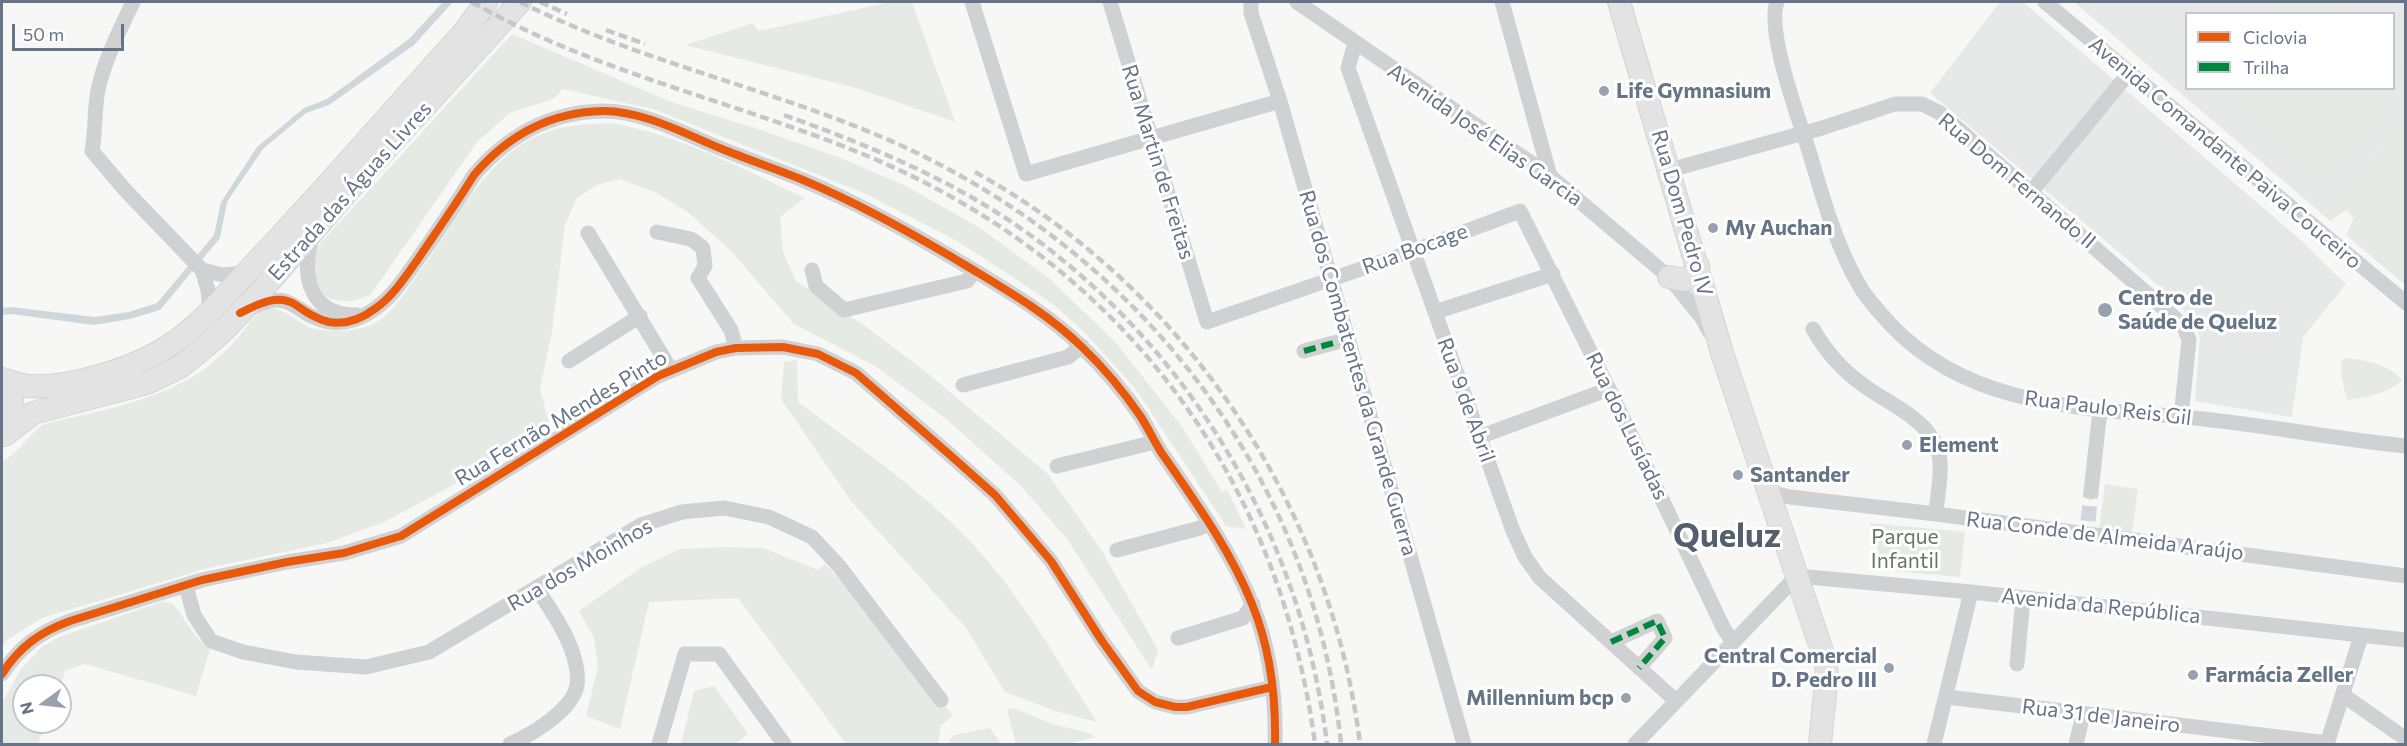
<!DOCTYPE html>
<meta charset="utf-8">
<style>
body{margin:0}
#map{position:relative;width:2407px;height:746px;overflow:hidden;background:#f7f7f6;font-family:Commissioner,sans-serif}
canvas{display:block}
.frame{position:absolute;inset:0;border:3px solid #657487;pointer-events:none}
.legend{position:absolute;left:2185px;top:12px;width:210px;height:78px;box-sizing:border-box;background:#fff;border:2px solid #c1c7cf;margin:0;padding:8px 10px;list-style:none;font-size:18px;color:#657487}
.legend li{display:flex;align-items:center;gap:12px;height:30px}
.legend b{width:30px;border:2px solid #c1c7cf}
.north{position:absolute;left:12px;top:674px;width:60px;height:60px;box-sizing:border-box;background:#fff;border:2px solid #c1c7cf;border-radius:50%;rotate:255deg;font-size:16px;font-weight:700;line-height:24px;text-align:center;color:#657487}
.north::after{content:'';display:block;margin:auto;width:21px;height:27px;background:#98a2ae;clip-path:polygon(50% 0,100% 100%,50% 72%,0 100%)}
.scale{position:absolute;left:12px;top:24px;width:112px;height:27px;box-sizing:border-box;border:3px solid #657487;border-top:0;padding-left:8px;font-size:18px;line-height:21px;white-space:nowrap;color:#657487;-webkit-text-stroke:4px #fff;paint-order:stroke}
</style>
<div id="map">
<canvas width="2407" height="746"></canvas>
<div class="frame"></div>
<ul class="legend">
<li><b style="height:8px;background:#e8590c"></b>Ciclovia</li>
<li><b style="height:8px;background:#00873e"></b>Trilha</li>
</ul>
<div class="north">N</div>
<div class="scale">50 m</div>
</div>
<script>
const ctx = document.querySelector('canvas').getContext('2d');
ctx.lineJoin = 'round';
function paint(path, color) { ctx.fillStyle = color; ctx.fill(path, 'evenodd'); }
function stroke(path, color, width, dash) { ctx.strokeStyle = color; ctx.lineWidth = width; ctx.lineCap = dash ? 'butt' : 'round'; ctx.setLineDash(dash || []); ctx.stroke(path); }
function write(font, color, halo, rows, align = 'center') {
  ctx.font = font + ' Commissioner,sans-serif'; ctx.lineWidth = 6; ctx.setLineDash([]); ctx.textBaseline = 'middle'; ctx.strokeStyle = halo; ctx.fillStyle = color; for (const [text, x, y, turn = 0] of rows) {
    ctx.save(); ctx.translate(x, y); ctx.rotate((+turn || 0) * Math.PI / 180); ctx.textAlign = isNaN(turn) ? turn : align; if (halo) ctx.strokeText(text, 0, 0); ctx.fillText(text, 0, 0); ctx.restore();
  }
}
const built = new Path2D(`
 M2000,2h23l272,233 51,49 -43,53 -11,80 -97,-16 5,-65 -21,-33 -249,-210z
 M2074,2h331v116l-83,96zM2186,14h208v74h-208z`);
const green = new Path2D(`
 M890,2h22l43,120 -99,-34 -171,-43 68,-22 6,8z
 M2278,2h45l14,11h-65z
 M512,34l159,68 87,27 83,29 65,28 74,42 70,51 67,65 66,84 39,64 5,-3 19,40 -20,-3 -91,-138 -51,-56 -30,-27 -43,-29 -54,-35 -91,-47 -210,-84 -93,-21 -10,10 -43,14 -33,29 -106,152c-20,12 -54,11 -58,-19 -1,-10 2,-20 5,-29z
 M2394,63l10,9 -21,44 -48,55 -13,4 -7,-1 -96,-85 175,-1z
 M2405,118v167l-59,-50 8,-17 -8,-8 -16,11 -8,-7z
 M610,123c68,11 133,46 195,75l-25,19 3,35 13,29 69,45 61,46 122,102 54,77 56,99 -6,20 -85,-131 -46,-53 -76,-68 -70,-52 -81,-42 -62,-72 -43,-39 -34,-21 -36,-13 -22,6 -20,13 -12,27 -13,107 -12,57 9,33 -101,66 -64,34 -57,21 -119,25 -166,50 -35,22 -5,6v-184c16,-9 26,-27 42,-38 51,-12 104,-21 150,-48 14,-8 30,-23 41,-35 10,-10 18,-28 32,-32 16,-4 30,14 44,19 18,5 51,4 67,-7 16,-10 27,-29 38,-44 36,-47 66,-117 123,-142 22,-10 47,-11 71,-12z
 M2348,358c18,3 43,6 54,23 -17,13 -34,16 -55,19l-6,-25 1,-15z
 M797,360l1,42c56,42 114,81 164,131 55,55 93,124 135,189l-42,-11 -50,-19 -39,-64 -115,-127 -70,-102 3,-37z
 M2105,484l33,5 -6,44 -33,-4z
 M1870,523l95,9 -5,45 -76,-7z
 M726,547l37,1 55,22 7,-6 29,30 99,122 -12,9 -3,19h-92l-108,-146 -89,4 -29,127 -34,-13 12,-49 -4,-29 -15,-27 63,-44 38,-18z
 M161,602l11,1c15,16 19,33 38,46l-14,47 -111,-32 -19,6 -6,16h-36v36h22l-8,22h-36v-41l19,-34 21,-22 17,-10z
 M714,686l34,48 -13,10h-54l13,-53z
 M1014,708l39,16 36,9 6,4 -27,7h-52l-9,-34z
 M990,728l11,16h-54l7,-9z`);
const water = new Path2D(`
 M443,2h10l-39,43 -85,60 -23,8 -43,36 -36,53 -7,36 -60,72 -30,9 -36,6 -83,-11 -9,1v-7l9,-1 84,10 34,-5 28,-9 57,-68 7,-33 36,-55 47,-39 23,-9 82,-60z`);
const streetTunnel = new Path2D(`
 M2088,521l3,-29`);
const street = new Path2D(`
 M133,2c-13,28 -28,56 -35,88 -4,20 -2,41 -6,61l34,40 76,79 6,20 2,21
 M972,2l54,172 254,-73
 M1110,2l97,320 206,-71 107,-40 89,178 115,240 9,13
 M1251,2v11l29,88 184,643
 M1297,2l253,174 119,101 33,41 7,13
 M1502,2l48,174
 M1777,2c-11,29 22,117 32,149 14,47 27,96 53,139 8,12 19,24 29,35 80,84 195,83 303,93 71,7 141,21 212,28
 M2045,2l361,301
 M1355,43l-7,25 165,463 12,26 15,21 136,123
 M1670,170l152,-42 73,-24h27l18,9 243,212 6,15 -8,77
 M2031,192l98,-119
 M657,232l34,7 12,9 2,18 -7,12 33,52 5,18
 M588,233l83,137
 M312,238c-11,38 -3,77 45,77
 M202,270l21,5 22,-2
 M812,270l4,16 28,24 123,-29 8,-10
 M249,309c46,-23 41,5 80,13 16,3 34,-4 47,-14 17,-12 30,-32 42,-49 19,-27 38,-55 56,-84 34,-40 76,-63 129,-64 41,0 82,23 119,38 27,11 54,20 81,31 60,25 116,57 172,91 38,23 75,45 107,76 22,21 42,45 59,70 7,11 13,24 20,35 33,48 69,97 91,152 18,44 24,94 23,140
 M1435,312l118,-38
 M1813,329c13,23 31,43 53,58 22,16 58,31 70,58 9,19 1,49 0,69
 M1304,351l44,-12
 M569,361l71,-45
 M963,385l105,-28 14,-11
 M1479,437l130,-48
 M1057,466l98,-24
 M1769,492l21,5 146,17 470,62
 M2091,492l9,-82
 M1117,550l83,-22 9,-5
 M186,586l8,29 17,26 32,11 53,10 70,5 63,-15 212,-127 41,-13 42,-4 45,9 43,20 27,29 102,134
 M1178,638l65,-20 10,-14
 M1611,642l46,-21 8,17 -26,30
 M2017,664l6,-66
 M2,674c17,-27 38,-42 68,-53l132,-41 85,-18 57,-9 57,-17 257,-160 58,-24 20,-4 47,-1 35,7 38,19 94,82 45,40 56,66 51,80 36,50 17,11 20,5h12l85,-20
 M2343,695l63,44
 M1947,697l381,46
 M510,744c21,-9 63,-34 67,-59 4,-32 -23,-71 -40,-96
 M659,744l26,-90h34l65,90
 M1635,744l162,-168 174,16 435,48
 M1934,744l37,-152
 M2076,744l7,-29
 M2327,744l34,-108`);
const secondary = new Path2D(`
 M1619,2l104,354 102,304 2,13 -7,71
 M1669,277l15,3 8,-5 6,-9
 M2,379c8,2 17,6 26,7 41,3 108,-18 142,-41 35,-23 62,-58 91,-88 70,-74 136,-151 204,-226l21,-29
 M2,383c14,16 15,35 2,52
 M6,434l27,-21 114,-30 33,-16 26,-21 20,-18 35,-37 94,-108 165,-181`);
const rail = new Path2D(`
 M472,2c123,71 263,99 393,153 254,105 414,318 450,589
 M520,2c114,57 240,84 357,133 253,106 436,333 464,609
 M540,2l27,12
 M606,30l39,14
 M784,115c81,29 160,61 232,110 173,119 286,311 311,519
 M975,172c210,116 356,335 385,572`);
const quiet = new Path2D(`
 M1304,351l44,-12
 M1611,642l46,-21 8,17 -26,30`);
const cycleway = new Path2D(`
 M240,313c18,-9 38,-20 56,-8 10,7 20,14 33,17 17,3 34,-4 47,-14 17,-12 30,-32 42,-49 19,-28 38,-55 56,-84 34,-40 76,-63 129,-64 41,0 82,23 119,38 27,11 54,20 81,31 60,25 116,57 172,91 38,23 75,45 107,76 22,21 42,45 59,70 7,11 13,24 20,35 33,48 69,97 91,152 18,44 24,94 23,140
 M2,674c17,-27 38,-42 68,-53l132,-41 85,-18 57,-9 57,-17 257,-160 58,-24 20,-4 47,-1 35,7 38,19 94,82 45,40 56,66 51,80 36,50 17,11 20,5h12l85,-20`);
const markers = [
 [1604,91,6,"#98a2ae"],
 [1713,228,6,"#98a2ae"],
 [2105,310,8,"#98a2ae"],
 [1907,445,6,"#98a2ae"],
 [1738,475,6,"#98a2ae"],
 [1889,668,6,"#98a2ae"],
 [2193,675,6,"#98a2ae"],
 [1626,698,6,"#98a2ae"]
];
const poiNames = [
 ["Life Gymnasium",1616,91],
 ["My Auchan",1725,228],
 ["Centro de",2118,298],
 ["Saúde de Queluz",2118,322],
 ["Element",1919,445],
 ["Santander",1750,475],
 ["Central Comercial",1877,656,"right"],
 ["D. Pedro III",1877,680,"right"],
 ["Farmácia Zeller",2205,675],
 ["Millennium bcp",1614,698,"right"]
];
const streetNames = [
 ["Avenida José Elias Garcia",1485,135,35],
 ["Avenida Comandante Paiva Couceiro",2225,153,40],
 ["Rua Martin de Freitas",1158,162,73],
 ["Rua Dom Fernando II",2017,181,40],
 ["Estrada das Águas Livres",350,191,-48],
 ["Rua Dom Pedro IV",1682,213,74],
 ["Rua Bocage",1415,249,-20],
 ["Rua dos Combatentes da Grande Guerra",1358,373,74],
 ["Rua 9 de Abril",1466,400,70],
 ["Rua Paulo Reis Gil",2108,408,7],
 ["Rua Fernão Mendes Pinto",561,418,-31],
 ["Rua dos Lusíadas",1627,426,64],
 ["Rua Conde de Almeida Araújo",2105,536,7],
 ["Rua dos Moinhos",580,565,-30],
 ["Avenida da República",2101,606,6],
 ["Rua 31 de Janeiro",2101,716,7]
];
const parkNames = [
 ["Parque",1905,537],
 ["Infantil",1905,561]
];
const townNames = [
 ["Queluz",1727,536]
];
paint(built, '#e7e8e8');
paint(green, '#e6eae4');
paint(water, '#d0d7da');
stroke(streetTunnel, '#d2d6da', 15, [15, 8]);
stroke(secondary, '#d2d4d5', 24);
stroke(street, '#d0d1d2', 15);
stroke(secondary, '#e3e3e3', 22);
stroke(rail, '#c6c7c8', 4.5, [9, 4.5]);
stroke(quiet, '#00873e', 6, [12, 6]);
stroke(cycleway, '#e8590c', 8);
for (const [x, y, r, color] of markers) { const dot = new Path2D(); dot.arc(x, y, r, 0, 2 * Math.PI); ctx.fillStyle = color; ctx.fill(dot); stroke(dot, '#fff', 2); }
write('bold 21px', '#657487', '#fff', poiNames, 'left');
write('21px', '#657487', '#fff', streetNames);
write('21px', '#637961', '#fff', parkNames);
write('bold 33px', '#545e6c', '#fff', townNames);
</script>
